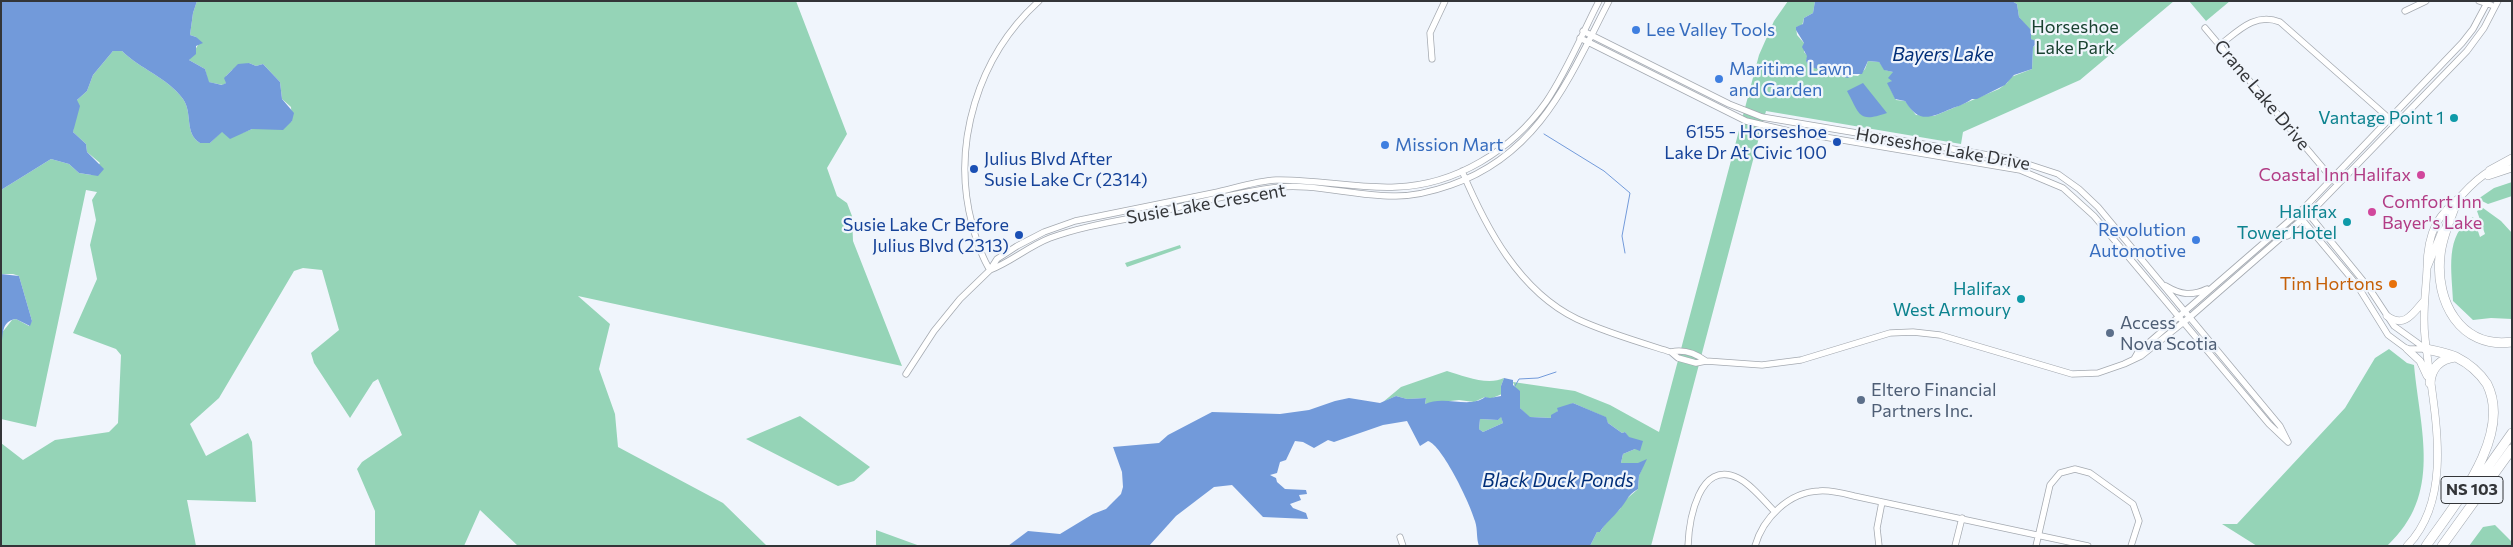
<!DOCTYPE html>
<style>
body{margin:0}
#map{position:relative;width:2513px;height:547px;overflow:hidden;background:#f0f5fc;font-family:Commissioner,sans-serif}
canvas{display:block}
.frame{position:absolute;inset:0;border:2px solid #333538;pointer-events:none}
</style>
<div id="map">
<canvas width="2513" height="547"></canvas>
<div class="frame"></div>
</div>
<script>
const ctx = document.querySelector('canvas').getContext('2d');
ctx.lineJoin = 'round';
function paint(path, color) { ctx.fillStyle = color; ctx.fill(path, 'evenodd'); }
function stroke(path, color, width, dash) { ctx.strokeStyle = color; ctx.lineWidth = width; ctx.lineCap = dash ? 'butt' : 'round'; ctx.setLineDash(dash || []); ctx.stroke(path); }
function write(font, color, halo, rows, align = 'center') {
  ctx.font = font + ' Commissioner,sans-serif'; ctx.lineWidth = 4.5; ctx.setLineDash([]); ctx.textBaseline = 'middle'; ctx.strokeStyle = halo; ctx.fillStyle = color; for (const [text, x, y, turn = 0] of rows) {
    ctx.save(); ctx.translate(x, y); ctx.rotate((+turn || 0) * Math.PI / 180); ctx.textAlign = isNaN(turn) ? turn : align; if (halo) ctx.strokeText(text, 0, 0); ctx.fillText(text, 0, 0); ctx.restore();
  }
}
const green = new Path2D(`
 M197,1h599l51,133 -20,34 10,28 10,7 5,13 1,25 49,125 -324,-70 32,28 -11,45 16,45 3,33 105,56 44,43h-249l-38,-36 -16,36h-89v-35l-18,-42 5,-7 40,-27 -24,-56 -5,3 -23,36 -36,-55 -3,-10 28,-23 -17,-60 -19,-2 -9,3 -75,127 -29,26 16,32 42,-23 4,9 4,60 -69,-2 9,46h-195v-103l22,17 32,-20 54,-8 9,-9 3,-68 -5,-6 -43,-16 24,-54 -7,-34 6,-25 -4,-20 5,-8 -11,-2 -50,237 -35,-8v-85l11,-14 4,-1 13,7 3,-5 -13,-45 -6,-2h-12v-84l50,-31 18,5 10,9 12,2 9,-12 -13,-11 -1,-8 -13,-12 4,-32 10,-9 6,-16 20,-24h9c18,18 45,26 61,48 10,14 1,34 17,44h10l11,-11 21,1 10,-4h23l17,-8 -1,-14 -9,-8 -2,-17 -17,-18 -7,2 -7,-3 -17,7 -6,6v7l-3,2 -15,-3 -3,-13 -16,-9 9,-15 -2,-8 -6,-2 3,-22z
 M1788,1h27l-2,12 -9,5 -2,8 -6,1 1,8 7,8v9l4,4 -2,5 12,7v-4h7c3,15 22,10 33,12l7,-7 3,-8 11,1 6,8 8,2 -1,9 -3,5 7,14 9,1 11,14 18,1 65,-27 8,-6 4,-6 21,-8 1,-22 5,-4 -7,-4v-7l-12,-15 -2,-13 -5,-3h162l-94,79 -117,52 -2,12 -195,-33 -115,435h-61l7,-14h3l7,-11 13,-12 3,-7 15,-13 1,-13 4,-10 -5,-3h-17l2,-9 12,-5 -10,-17 -3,1 -14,-10 -3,-6 -32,-14 -15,8 -6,7 -23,-1 -9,-9v-8l-7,-18 62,9 35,14 49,27 100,-377 15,-34z
 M2189,1h41l-24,20z
 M2512,182v14l-24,8 -10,-5 16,-11z
 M2483,208l18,13 11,12v86l-21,-1 -18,2 -20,-19c-1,-30 -9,-66 20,-84l7,20 5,-3 -8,-23z
 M1180,245l1,3 -54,19 -2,-4z
 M2389,349l18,14 7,2c6,66 29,129 -27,181h-130l-35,-22h15l108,-116 30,-50z
 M1447,371c16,5 41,15 57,7l-3,8 1,8 -12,5 -5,-2 -11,5 -15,-2 -34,4 1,-6 -19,1 -11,-3 -13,6 18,-15z
 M800,416l70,51 -16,14 -16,5 -92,-47z
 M1501,416l2,7 -20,9 -4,-3 1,-10 18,1z
 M2495,525l17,17v4h-43l14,-19z
 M876,530l44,16h-44z`);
const water = new Path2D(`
 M1,1h196l-4,12 -3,22 6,2 7,6 -7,3v8l-7,6 16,9 4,13 13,3 4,-2 -2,-5 14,-14 11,-1 7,3 7,-2 17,18 2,17 12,14 -2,8 -9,9 -31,-1 -22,10 -8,-7 -12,11h-10c-16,-10 -7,-30 -17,-44 -16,-22 -43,-30 -61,-48h-9l-20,24 -6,16 -10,9 3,6 -7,26 13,12 1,8 17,17 -6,7 -19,-3 -10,-9 -18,-5 -50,31z
 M1815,1h197l5,3 2,13 12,13v9l7,3 -5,5 -1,22 -18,6 -9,10 -28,14h-5c-8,6 -17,8 -24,11 -20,9 -30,12 -43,-9l-10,-2 -8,-16 5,-2 -4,-3 5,-6 -9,-2 -5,-8 -11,-1 -6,13h-10l-4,4 -21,-6 -2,-8h-7l-1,5 -8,-3 -3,-5 1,-5 -5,-9 2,-4 -8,-13v-3l7,-3 1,-6 9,-5z
 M1863,83l24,30c-29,10 -27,2 -40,-22z
 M1,274l18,2 13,45 -2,5 -14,-7c-16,2 -12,17 -15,27z
 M1504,378l9,2v5l7,6v17l10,9 21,1v-3l7,-4 -1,-3 16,-5 33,14 2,6 14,10 3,-1 4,5 14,4 -3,10 -5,-2 -12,5 -2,9h17l9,-4 -8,17 -1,13c-12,7 -11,13 -19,21 -6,8 -14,13 -19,22h-3l-7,14h-111c-3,-9 -1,-15 -4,-25 -4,-16 -33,-76 -47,-80l-8,5 -13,-25 -24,4 -49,17 -6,-2 -14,8 -11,-6 -8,-1 -9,19 -6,2 -3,11 -7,2 6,3 1,4 8,7 21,1 1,4 -8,1 2,5 -11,4 3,4 13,5 2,6 -45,-2 -31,-32 -18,2 -38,29 -27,30h-141l20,-15 32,3 33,-20 13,-5 15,-15 2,-7 -1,-15 -9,-25 46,-4 9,-8 44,-23 68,2 29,-4 26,-9 14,-3 31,5 16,-7 11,3 19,-1 -1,6c19,-9 45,5 60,-7l5,1 11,-2v-10zM1501,417l2,6 -20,9 -4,-3 1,-10 18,1z`);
const stream = new Path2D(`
 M1544,134l60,37 26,22 -8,43 3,17
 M1515,386l4,-7 19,-1 18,-6`);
const minor = new Path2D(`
 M2479,1l12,4
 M2405,11l21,-10
 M2205,28l129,153
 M1583,31l146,73 33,13 250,42 46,15 21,15 19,18 182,219 8,16
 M1580,38l166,83 43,10 231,39 43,18 31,28 175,208 19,18
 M2220,45c18,-14 35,-33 60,-23l111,98
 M1432,59l-2,-26 15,-32
 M1462,171c24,57 57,120 115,148 30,14 62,23 94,33l7,6 18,5 10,-2 56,4 39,-5 89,-27 23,-1 27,3 132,39 26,-1 26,-9 17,-8 49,-39 125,-109 152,-157 17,-23 14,-27
 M2307,212l62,76 25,38 32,23
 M2300,217l57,68 31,50 19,14h19
 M2287,236l13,-6 13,4
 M990,270c21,-8 39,-24 60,-32 30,-11 61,-16 92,-22 43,-10 86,-22 130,-28 41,-6 83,9 124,8 18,0 38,-5 55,-11 89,-31 118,-107 158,-184
 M990,270c-9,-14 -14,-31 -18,-46 -21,-80 6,-168 67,-223
 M2166,286c15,9 26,10 41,3
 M1671,352c13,-3 24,1 35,9
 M2134,359l4,-7 166,-144 158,-165 11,-14 15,-28
 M906,374l28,-43 26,-32 30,-29 7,-11 20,-13 27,-14 31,-11c46,-9 92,-19 138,-28 20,-4 42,-12 63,-13 40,-1 80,9 120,7 60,-2 116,-37 150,-85 21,-31 36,-68 53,-101
 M1400,537l3,9
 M1688,546c1,-26 11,-87 50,-68 14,7 26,23 37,34
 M1755,546c8,-28 34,-54 64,-55 12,-1 23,2 35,5l234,50
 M1879,546l-2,-18 5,-26
 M1955,546l7,-28
 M2036,546l14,-61 10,-12 15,-4 15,4 43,31 6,17 -8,25`);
const major = new Path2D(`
 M2488,176l24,-8
 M2427,268l15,-37
 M2387,316c17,12 25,-1 36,-14
 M2407,349l13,12 7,15
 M2407,546c51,-52 24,-145 18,-209 -3,-24 1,-45 2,-69 0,-15 2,-30 9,-44 7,-12 15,-19 25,-28 8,-9 21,-21 32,-27`);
const highway = new Path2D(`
 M2490,171l22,-12
 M2454,208c-6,16 -13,32 -14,48 -5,45 20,93 72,86
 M2426,349c10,2 20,4 30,8 12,6 23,15 31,27 26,52 -32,120 -61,162
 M2430,383c1,-15 10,-24 25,-26
 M2473,488l39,-55
 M2442,546l70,-97`);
const markers = [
 [1636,30,5,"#3f7fe0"],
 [1719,79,5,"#3f7fe0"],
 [2454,118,5,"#0f9aa8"],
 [1837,142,5,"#1a4fb4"],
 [1385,145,5,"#3f7fe0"],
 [974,169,5,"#1a4fb4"],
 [2421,175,5,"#d1479c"],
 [2372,212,5,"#d1479c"],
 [2347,222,5,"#0f9aa8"],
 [1019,235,5,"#1a4fb4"],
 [2196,240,5,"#3f7fe0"],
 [2393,284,5,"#e8710a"],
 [2021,299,5,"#0f9aa8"],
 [2110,333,5,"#5c6f8a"],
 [1861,400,5,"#5c6f8a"]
];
const shields = [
 [2472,490,62]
];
const shieldNames = [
 ["NS 103",2472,490]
];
const parkNames = [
 ["Horseshoe",2075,27],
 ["Lake Park",2075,48]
];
const shopNames = [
 ["Lee Valley Tools",1646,30],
 ["Maritime Lawn",1729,69],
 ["and Garden",1729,90],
 ["Mission Mart",1395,145],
 ["Revolution",2186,230,"right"],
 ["Automotive",2186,251,"right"]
];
const streetNames = [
 ["Crane Lake Drive",2262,95,50],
 ["Horseshoe Lake Drive",1943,149,10],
 ["Susie Lake Crescent",1206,204,-10]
];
const cultureNames = [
 ["Vantage Point 1",2444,118],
 ["Halifax",2337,212],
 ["Tower Hotel",2337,233],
 ["Halifax",2011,289],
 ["West Armoury",2011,310]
];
const transitNames = [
 ["6155 - Horseshoe",1827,132],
 ["Lake Dr At Civic 100",1827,153],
 ["Julius Blvd After",984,159,"left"],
 ["Susie Lake Cr (2314)",984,180,"left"],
 ["Susie Lake Cr Before",1009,225],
 ["Julius Blvd (2313)",1009,246]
];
const hotelNames = [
 ["Coastal Inn Halifax",2411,175],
 ["Comfort Inn",2382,202,"left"],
 ["Bayer's Lake",2382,223,"left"]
];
const foodNames = [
 ["Tim Hortons",2383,284]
];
const serviceNames = [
 ["Access",2120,323],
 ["Nova Scotia",2120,344],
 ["Eltero Financial",1871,390],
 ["Partners Inc.",1871,411]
];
const waterNames = [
 ["Bayers Lake",1943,55],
 ["Black Duck Ponds",1558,481]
];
paint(green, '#95d4b7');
paint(water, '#729ada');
stroke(stream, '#729ada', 1);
stroke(minor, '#a4a9b0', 7);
stroke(major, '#a4a9b0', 8);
stroke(highway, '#a4a9b0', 10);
stroke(minor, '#fff', 5.5);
stroke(major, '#fff', 7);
stroke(highway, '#fff', 9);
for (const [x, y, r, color] of markers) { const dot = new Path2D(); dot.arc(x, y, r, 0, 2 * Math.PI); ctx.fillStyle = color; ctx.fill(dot); stroke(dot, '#f0f5fc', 2); }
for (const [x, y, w] of shields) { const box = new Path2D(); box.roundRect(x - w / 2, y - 13.5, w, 27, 4); ctx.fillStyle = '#f0f5fc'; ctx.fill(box); stroke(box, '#333538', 1); }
write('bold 16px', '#333538', null, shieldNames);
write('18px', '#1a4231', '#f0f5fc', parkNames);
write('18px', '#366cbe', '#f0f5fc', shopNames, 'left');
write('18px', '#333538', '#f0f5fc', streetNames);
write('18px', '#0d838f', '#f0f5fc', cultureNames, 'right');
write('18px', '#164399', '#f0f5fc', transitNames, 'right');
write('18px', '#b23c85', '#f0f5fc', hotelNames, 'right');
write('18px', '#c56008', '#f0f5fc', foodNames, 'right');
write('18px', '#4e5e75', '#f0f5fc', serviceNames, 'left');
write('italic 19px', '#002e78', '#f0f5fc', waterNames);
</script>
